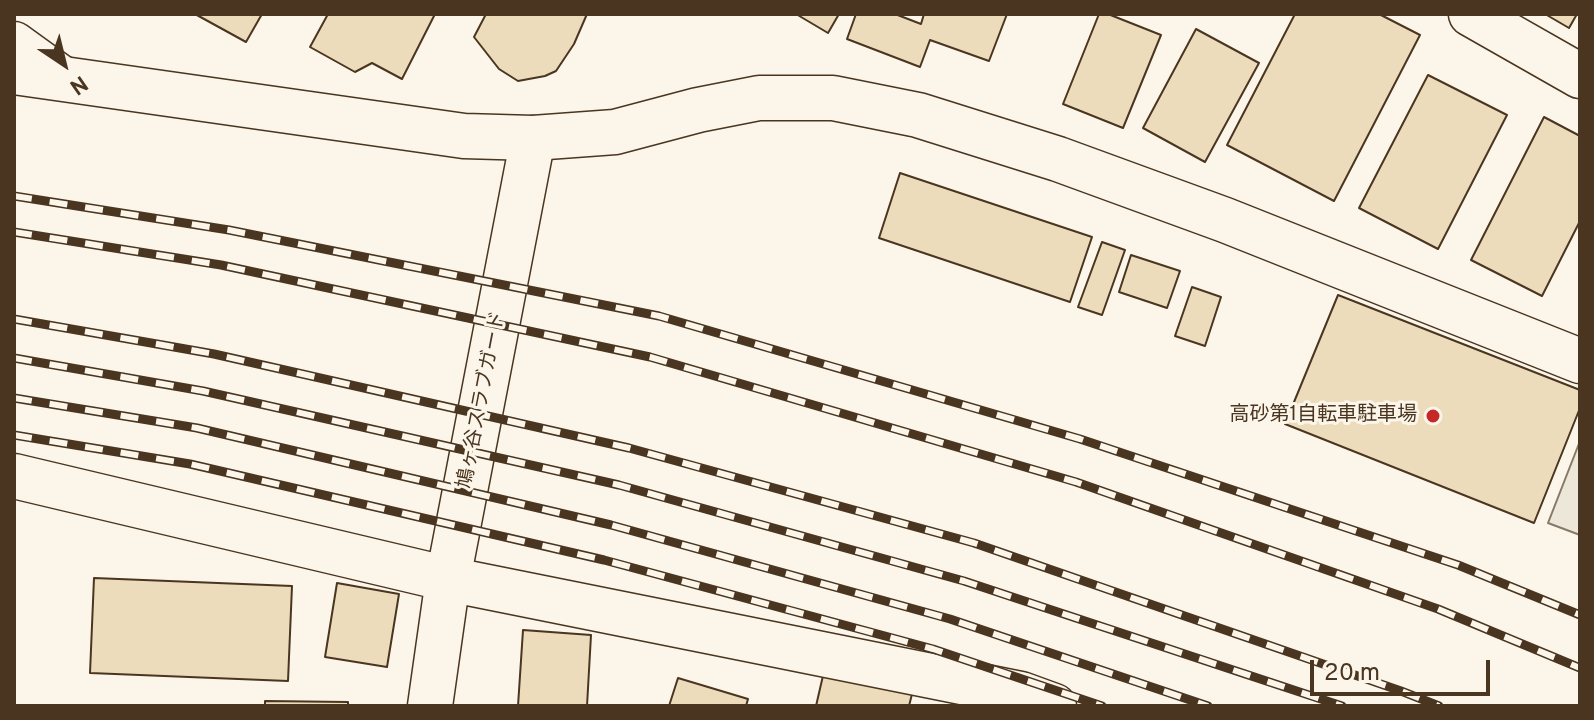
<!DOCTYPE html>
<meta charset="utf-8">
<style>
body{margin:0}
#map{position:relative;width:1594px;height:720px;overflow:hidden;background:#fbf6e9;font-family:Overpass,sans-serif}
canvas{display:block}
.frame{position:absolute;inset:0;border:16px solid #4a3520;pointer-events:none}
.north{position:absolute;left:24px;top:24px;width:80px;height:80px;-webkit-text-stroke:6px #fbf6e9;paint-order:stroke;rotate:145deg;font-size:22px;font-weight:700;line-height:32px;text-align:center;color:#4a3520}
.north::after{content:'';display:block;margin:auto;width:28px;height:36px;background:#4a3520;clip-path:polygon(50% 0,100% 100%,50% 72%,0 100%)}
.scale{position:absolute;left:1310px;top:660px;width:180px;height:36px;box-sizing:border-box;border:4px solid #4a3520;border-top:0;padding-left:10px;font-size:24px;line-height:28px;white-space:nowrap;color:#4a3520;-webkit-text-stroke:6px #fbf6e9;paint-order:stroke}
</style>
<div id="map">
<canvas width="1594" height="720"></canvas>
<div class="frame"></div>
<div class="north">N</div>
<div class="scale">20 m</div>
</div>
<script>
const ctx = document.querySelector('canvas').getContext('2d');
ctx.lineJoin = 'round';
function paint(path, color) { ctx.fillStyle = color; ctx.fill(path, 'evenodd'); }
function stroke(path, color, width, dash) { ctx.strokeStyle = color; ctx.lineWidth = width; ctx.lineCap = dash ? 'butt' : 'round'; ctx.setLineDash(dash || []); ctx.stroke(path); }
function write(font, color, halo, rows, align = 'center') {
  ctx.font = font + ' Overpass,"Noto Sans JP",sans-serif'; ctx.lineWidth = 6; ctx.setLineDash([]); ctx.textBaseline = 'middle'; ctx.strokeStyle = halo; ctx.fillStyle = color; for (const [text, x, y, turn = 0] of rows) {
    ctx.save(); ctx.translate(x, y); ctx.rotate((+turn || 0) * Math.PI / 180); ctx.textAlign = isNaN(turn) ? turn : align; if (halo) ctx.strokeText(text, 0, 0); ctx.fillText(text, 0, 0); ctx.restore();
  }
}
const parking = new Path2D(`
 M1580,441v94l-32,-12z`);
const building = new Path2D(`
 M195,14h67l-16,28z
 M328,14h107l-33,65 -30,-16 -17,9 -45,-25z
 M486,14h101l-13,30 -18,27 -11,5 -27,5 -19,-12 -25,-32z
 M796,14h43l-11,19z
 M856,14h39l26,10 3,-10h83l-18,47 -59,-21 -10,27 -73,-28z
 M1099,14h9l53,21 -38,93 -60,-24z
 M1295,14h84l41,21 -86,166 -107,-56z
 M1545,14h32l-8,14z
 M1196,29l63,34 -54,99 -62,-34z
 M1428,75l79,40 -69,134 -79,-41z
 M1544,117l36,19v85l-38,75 -71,-36z
 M900,173l192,64 -22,65 -191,-64z
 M1102,242l23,8 -23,65 -24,-8z
 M1131,255l49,16 -13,37 -48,-16z
 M1192,287l29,10 -16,49 -30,-10z
 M1338,295l242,95v18l-46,115 -249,-99z
 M94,578l198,8 -4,95 -198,-8z
 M337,583l62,11 -12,73 -62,-10z
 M523,630l68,5 -4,71h-69z
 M825,667l89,19 -5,20h-93z
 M678,678l70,21 -2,7h-77z
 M265,701l83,1v4h-83z`);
const street = new Path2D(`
 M14,44l47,34
 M14,476l434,103 573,115 33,12
 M430,706l18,-127 85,-441`);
const secondary = new Path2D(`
 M1471,14l109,62
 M14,72l450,64 69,2 82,-6 83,-22 61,-12h74l85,17 140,44 167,61 355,141`);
const rail = new Path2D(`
 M14,196l215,34 430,86 421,123 378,126 122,50
 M14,232l207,33 429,92 426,125 362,127 142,59
 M14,319l200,35 415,94 345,95 427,148 38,15
 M14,358l189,33 416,94 345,96 378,125
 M14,398l183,30 414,97 339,94 258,87
 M14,435l176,29 414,96 329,89 169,57`);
const markers = [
 [1433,416,8,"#c62828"]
];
const streetNames = [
 ["鳩ヶ谷スラブガード",483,400,-79]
];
const poiNames = [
 ["高砂第1自転車駐車場",1417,416]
];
paint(parking, '#ede7d9');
stroke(parking, '#887966', 2);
paint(building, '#ecdcbc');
stroke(building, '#4a3520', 2);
stroke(street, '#4a3520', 47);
stroke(secondary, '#4a3520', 47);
stroke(street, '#fbf6e9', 44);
stroke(secondary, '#fbf6e9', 44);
stroke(rail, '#4a3520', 9);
stroke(rail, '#fbf6e9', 6, [18]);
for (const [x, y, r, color] of markers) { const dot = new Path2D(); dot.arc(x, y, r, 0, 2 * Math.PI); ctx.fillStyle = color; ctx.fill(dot); stroke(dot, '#fbf6e9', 3); }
write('20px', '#4a3520', '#fbf6e9', streetNames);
write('20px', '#4a3520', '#fbf6e9', poiNames, 'right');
</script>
